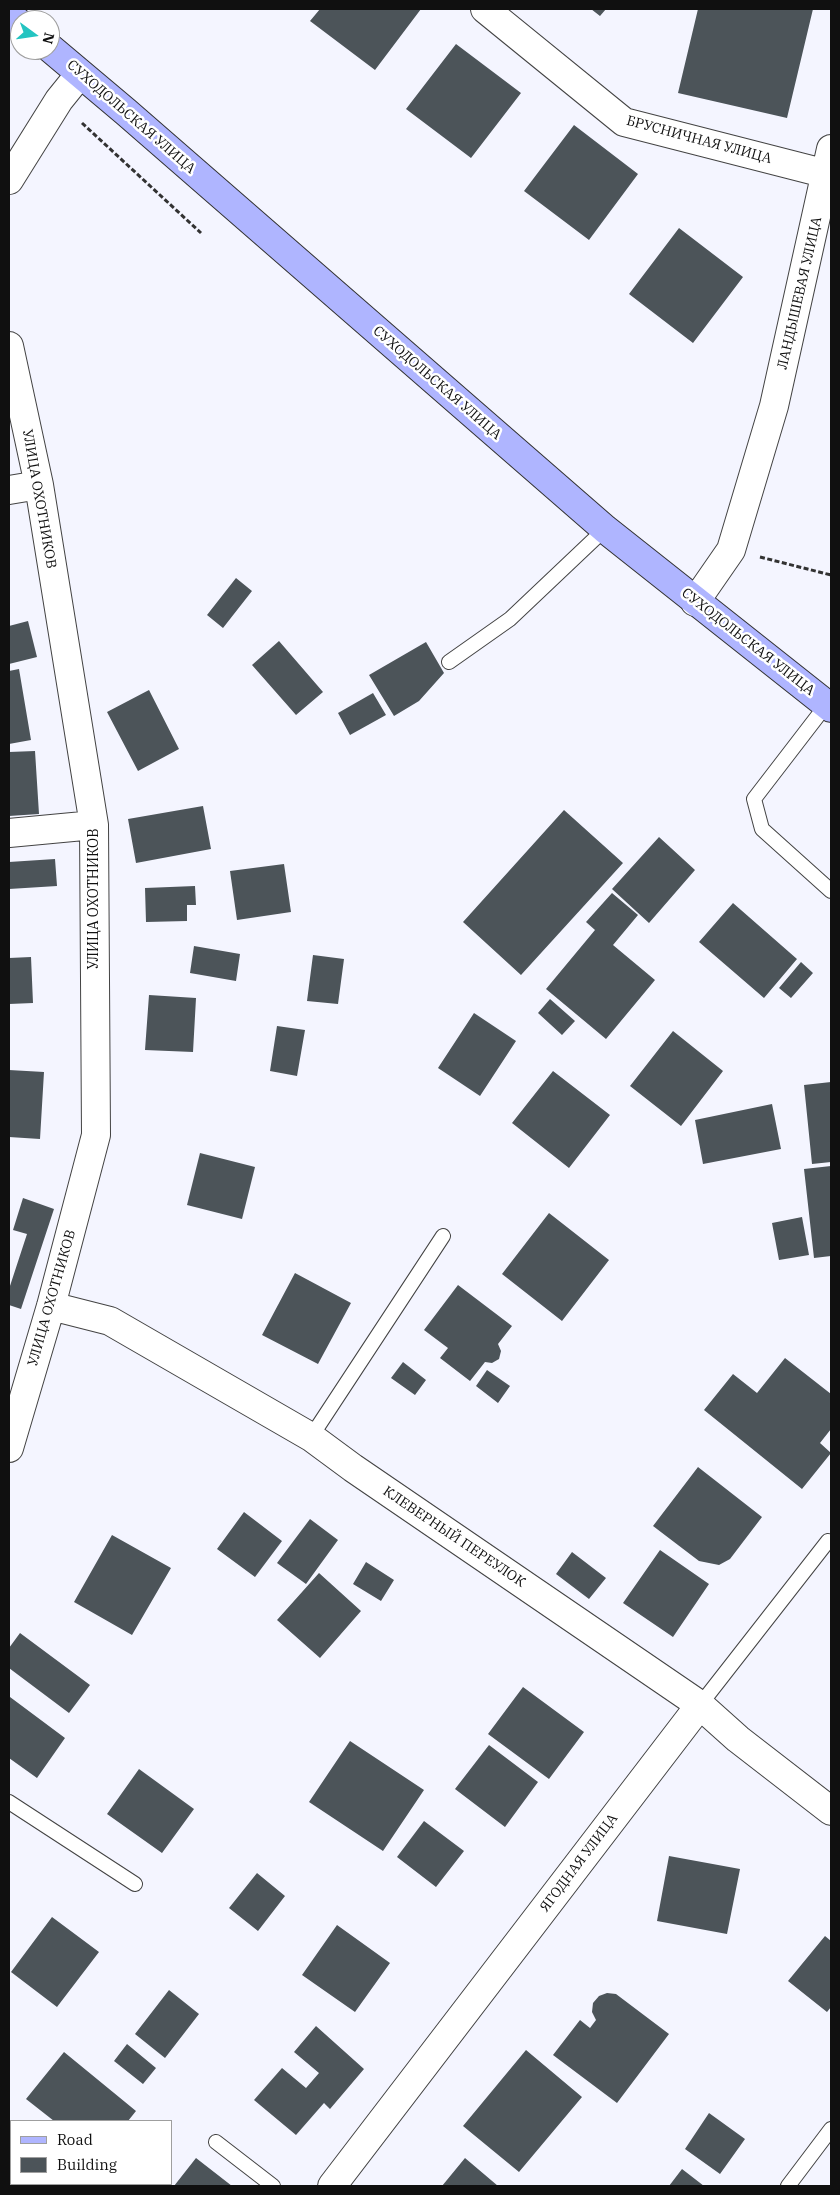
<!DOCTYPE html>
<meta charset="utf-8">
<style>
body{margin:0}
#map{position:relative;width:840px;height:2195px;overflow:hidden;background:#f4f5ff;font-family:"IBM Plex Serif",serif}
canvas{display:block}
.frame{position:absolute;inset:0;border:10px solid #101010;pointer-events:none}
.legend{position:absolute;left:10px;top:2120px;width:162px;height:65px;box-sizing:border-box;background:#fff;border:1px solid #9f9f9f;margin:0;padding:6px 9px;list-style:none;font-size:15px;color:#101010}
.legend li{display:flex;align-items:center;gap:10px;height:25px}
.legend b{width:25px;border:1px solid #9f9f9f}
.north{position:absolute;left:10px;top:10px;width:50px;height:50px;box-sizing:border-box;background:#fff;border:1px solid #9f9f9f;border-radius:50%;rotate:104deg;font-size:14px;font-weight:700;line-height:20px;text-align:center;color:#101010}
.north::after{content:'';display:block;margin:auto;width:18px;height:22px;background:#24c4c1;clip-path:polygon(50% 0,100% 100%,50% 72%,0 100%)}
</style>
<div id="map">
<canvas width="840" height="2195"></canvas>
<div class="frame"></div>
<ul class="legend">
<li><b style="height:6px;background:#afb5ff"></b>Road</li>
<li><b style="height:14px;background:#4c5459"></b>Building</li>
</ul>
<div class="north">N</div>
</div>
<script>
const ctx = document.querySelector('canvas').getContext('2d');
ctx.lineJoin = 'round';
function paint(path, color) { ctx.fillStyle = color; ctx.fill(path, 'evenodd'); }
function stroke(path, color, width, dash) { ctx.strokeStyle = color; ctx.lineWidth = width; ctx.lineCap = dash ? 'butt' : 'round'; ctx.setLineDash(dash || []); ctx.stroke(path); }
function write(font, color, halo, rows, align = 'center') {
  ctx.font = font + ' "IBM Plex Serif",serif'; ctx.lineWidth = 5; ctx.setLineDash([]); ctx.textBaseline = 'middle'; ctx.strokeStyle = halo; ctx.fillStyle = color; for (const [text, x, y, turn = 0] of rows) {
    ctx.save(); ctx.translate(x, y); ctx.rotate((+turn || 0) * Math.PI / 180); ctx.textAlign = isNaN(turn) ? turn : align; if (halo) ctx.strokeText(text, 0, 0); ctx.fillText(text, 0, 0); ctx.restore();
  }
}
const building = new Path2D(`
 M320,9h101l-46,61 -65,-49z
 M591,9h15l-6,7z
 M698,9h115l-26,109 -109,-25z
 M456,44l65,49 -50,65 -65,-49z
 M574,125l64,49 -49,66 -65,-49z
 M679,228l64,49 -50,66 -64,-49z
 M236,578l16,13 -29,37 -16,-13z
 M28,621l9,36 -28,7v-38z
 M279,641l44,51 -27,23 -44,-50z
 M426,642l18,31 -25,28 -25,15 -25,-41z
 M19,669l12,71 -22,4v-73z
 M149,690l30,59 -41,22 -31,-59z
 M373,693l13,22 -36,20 -12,-22z
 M35,751l4,63 -30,2v-64z
 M203,806l8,43 -75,14 -8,-44z
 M564,810l59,53 -102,112 -58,-53z
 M659,837l36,33 -46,53 -37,-34z
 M55,859l2,27 -48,3v-27z
 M284,864l7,48 -54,8 -7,-49z
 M195,886l1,19h-9v16l-41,1 -1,-34z
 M612,893l26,22 -25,30 42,35 -49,59 -60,-50 49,-59 -9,-8z
 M733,903l64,56 -33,39 -65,-56z
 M194,946l46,8 -4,27 -46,-8z
 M313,955l31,4 -6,45 -31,-3z
 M31,957l2,46 -24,1v-46z
 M801,962l12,11 -22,25 -12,-10z
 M149,995l47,3 -3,54 -48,-2z
 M550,999l25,22 -13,14 -24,-22z
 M474,1013l42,28 -36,55 -42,-28z
 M277,1026l28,4 -8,46 -27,-5z
 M673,1031l50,40 -42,55 -51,-40z
 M9,1070l35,2 -4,67 -31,-2z
 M553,1071l57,44 -41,53 -57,-45z
 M831,1082v80l-19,2 -8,-79z
 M772,1104l9,45 -78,15 -8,-44z
 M200,1153l55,14 -13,52 -55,-14z
 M831,1166v90l-17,2 -10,-89z
 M23,1198l31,11 -33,100 -12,-4v-16l18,-55 -14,-4z
 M549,1213l60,47 -47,61 -60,-47z
 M802,1217l7,38 -30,5 -7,-37z
 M295,1273l56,30 -33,61 -56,-29z
 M458,1285l54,41 -14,18 3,7 -2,8 -7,4 -7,-1 -15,19 -30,-23 8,-10 -24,-18z
 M785,1358l46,36v35l-11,14 11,10 -29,36 -98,-79 29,-36 24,19z
 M403,1362l23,18 -11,15 -24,-17z
 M487,1370l23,16 -12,17 -22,-17z
 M698,1467l64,50 -32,42 -11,6 -20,-4 -46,-35z
 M244,1512l38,29 -27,36 -38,-28z
 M310,1519l28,21 -32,44 -29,-21z
 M112,1535l59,33 -39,67 -58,-33z
 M660,1550l49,34 -36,53 -50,-34z
 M572,1552l34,26 -17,21 -33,-25z
 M366,1562l28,18 -13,21 -28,-17z
 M319,1573l42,38 -41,47 -43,-38z
 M20,1633l70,52 -21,28 -60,-45v-20z
 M523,1687l61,45 -35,47 -61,-45z
 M10,1697l55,41 -28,40 -28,-20z
 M350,1741l74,49 -41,61 -74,-49z
 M489,1745l49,37 -33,45 -50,-38z
 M139,1769l55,40 -32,44 -55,-39z
 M424,1821l40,30 -28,36 -39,-30z
 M669,1856l71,13 -13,65 -70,-13z
 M257,1873l28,23 -27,35 -29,-23z
 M52,1917l47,35 -42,55 -46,-35z
 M337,1925l53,38 -35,49 -53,-37z
 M825,1936l6,5v66l-4,5 -39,-31z
 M169,1990l30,24 -34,44 -30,-24z
 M607,1993l9,1 53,40 -52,69 -64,-48 27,-35 10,8 6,-8 -4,-8 1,-9 6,-7z
 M316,2026l48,43 -34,40 -6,-6 -28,32 -42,-35 28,-32 24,20 13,-15 -25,-21z
 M127,2044l29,24 -13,16 -29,-23z
 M526,2050l56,47 -63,75 -56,-46z
 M64,2052l72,59 -8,10h-74l-28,-22z
 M709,2113l36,26 -25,35 -35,-25z
 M196,2158l36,28h-58z
 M465,2158l33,28h-56z
 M682,2169l22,17h-35z`);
const path = new Path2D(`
 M82,123l119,110
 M760,557l71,18`);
const lane = new Path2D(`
 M449,662l61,-43 95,-90
 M827,704l-73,95 8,30 69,62
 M311,1437l132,-201
 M700,1705l128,-164
 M9,1802l126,82
 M216,2142l57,44
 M788,2186l43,-57`);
const street = new Path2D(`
 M485,9l139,113 207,53
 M9,180l50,-80 21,-26
 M9,346l30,139 55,340 2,310 -45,171 -42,142
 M9,490l30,-5
 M695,602l36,-52 43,-144 57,-257
 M9,833l85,-8
 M51,1306l59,15 201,116 42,31 347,237 38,34 93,72
 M332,2186l368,-481`);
const secondary = new Path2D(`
 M9,14l11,10
 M50,48l76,64 479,417 226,179`);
const streetNames = [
 ["СУХОДОЛЬСКАЯ УЛИЦА",131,117,41],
 ["БРУСНИЧНАЯ УЛИЦА",699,140,15],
 ["ЛАНДЫШЕВАЯ УЛИЦА",800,293,-77],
 ["СУХОДОЛЬСКАЯ УЛИЦА",437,383,41],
 ["УЛИЦА ОХОТНИКОВ",39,499,80],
 ["СУХОДОЛЬСКАЯ УЛИЦА",748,642,38],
 ["УЛИЦА ОХОТНИКОВ",94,899,-90],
 ["УЛИЦА ОХОТНИКОВ",52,1298,-74],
 ["КЛЕВЕРНЫЙ ПЕРЕУЛОК",454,1537,34],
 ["ЯГОДНАЯ УЛИЦА",579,1863,-53]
];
paint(building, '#4c5459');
stroke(lane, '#434343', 16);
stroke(street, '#434343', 30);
stroke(secondary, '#323232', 30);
stroke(path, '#323232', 3, [5, 2.5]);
stroke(lane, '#fff', 14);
stroke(street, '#fff', 28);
stroke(secondary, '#afb5ff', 28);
write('14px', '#101010', '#fff', streetNames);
</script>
